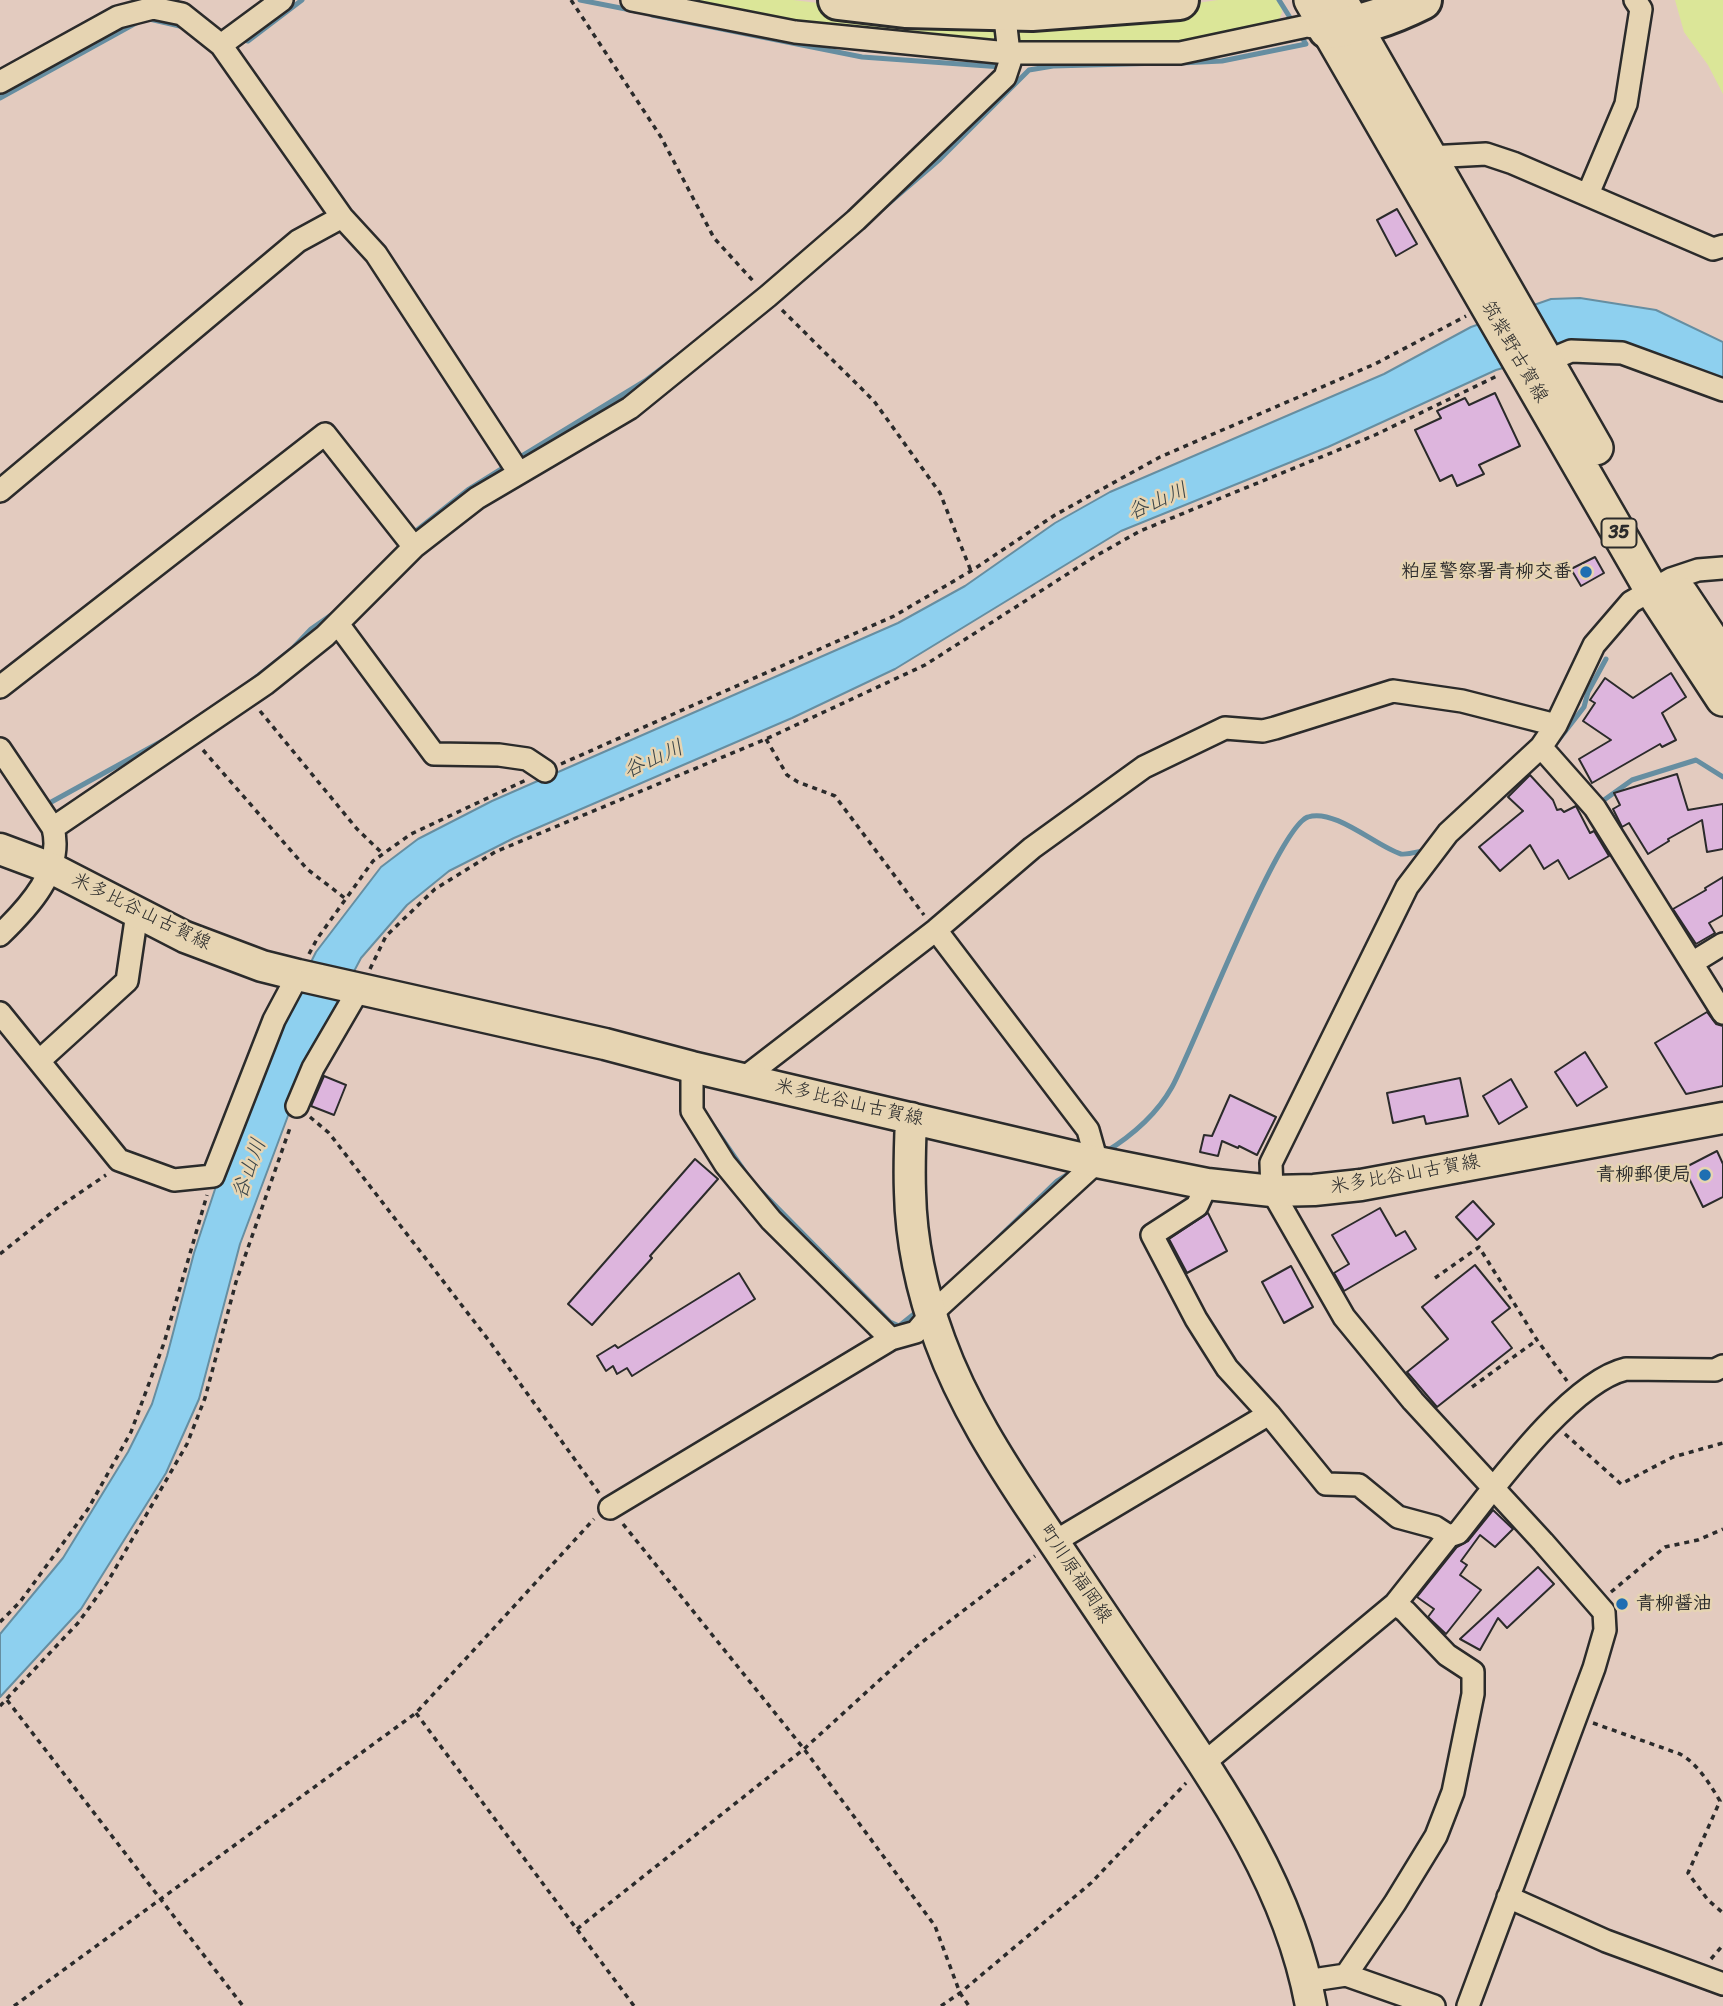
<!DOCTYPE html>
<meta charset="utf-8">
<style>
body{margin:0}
canvas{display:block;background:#e3cbbf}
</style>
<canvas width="1723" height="2006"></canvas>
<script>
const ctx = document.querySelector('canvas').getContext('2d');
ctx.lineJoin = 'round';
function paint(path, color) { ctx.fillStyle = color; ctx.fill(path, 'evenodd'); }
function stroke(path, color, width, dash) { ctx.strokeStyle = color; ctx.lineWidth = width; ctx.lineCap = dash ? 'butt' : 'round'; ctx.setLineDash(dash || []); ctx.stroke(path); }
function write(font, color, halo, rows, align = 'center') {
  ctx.font = font + ' Sriracha,"Klee One",sans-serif'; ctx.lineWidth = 5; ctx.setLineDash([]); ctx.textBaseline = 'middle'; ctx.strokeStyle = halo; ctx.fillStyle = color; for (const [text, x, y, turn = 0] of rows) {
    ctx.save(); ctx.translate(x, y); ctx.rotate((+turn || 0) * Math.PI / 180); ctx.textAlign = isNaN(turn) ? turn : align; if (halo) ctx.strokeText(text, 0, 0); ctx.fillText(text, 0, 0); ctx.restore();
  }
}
const green = new Path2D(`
 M660,0h133l141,17 63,11 -3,10 -15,8 -152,-17z
 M1218,0h63l1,12 -4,11 -66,18 -71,7 -124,-3 -7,-29 109,-2z
 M1675,0h48v94l-15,-29 -24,-33z`);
const water = new Path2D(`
 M1580,298l76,12 67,32v40l-107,-37 -96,18 -24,7 -168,77 -207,84 -226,138 -103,49 -278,120 -65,33 -42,34 -46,53 -48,91 -73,195 -41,155 -33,74 -85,136 -81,88v-63l63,-76 65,-106 24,-48 15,-48 27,-103 28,-85 68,-164 26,-52 65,-85 37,-28 74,-38 406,-178 67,-37 90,-63 55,-31 274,-118 87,-47 80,-28z`);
const stream = new Path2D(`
 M580,0l56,11
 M1279,0l15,24
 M652,15l210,42 140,10
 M238,38l10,3 54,-41
 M1180,63l42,-2 84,-17 -7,-11
 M0,98l145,-80 39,9
 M882,209l58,-50 89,-89 24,-4 110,-3
 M517,459l128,-78 29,-22
 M412,534l57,-45 40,-25
 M250,682l42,-33 19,-20 23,-16
 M1550,751l34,-44 4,-15 18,-33
 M1604,800l28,-20 64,-20 27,17
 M44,806l120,-66
 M714,1127l38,55 138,140 9,4 20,-16
 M1104,1153c26,-16 53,-39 68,-66 22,-40 106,-261 136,-270 27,-9 69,30 93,37 7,1 19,-3 26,-4
 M993,1243l64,-62 14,-9`);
const building = new Path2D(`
 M1397,209l20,35 -21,12 -19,-36z
 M1495,393l25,53 -41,19 5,9 -27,12 -5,-11 -12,6 -25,-51 26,-12 -4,-7 28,-13 4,7z
 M1595,557l9,16 -23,13 -10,-17z
 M1671,673l15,24 -24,16 14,27 -14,7 -2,-3 -68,39 -13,-24 32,-19 -28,-19 12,-18 -5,-3 15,-22 28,20z
 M1677,774l11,36 35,-6v45l-16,3 -5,-32 -34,19 1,2 -21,13 -19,-31 -7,4 -9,-18 7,-4 -6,-12z
 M1530,775l23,25 4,10 4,-1 3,3 12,-6 14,27 4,-2 15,25 -40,23 -11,-19 -14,9 -14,-24 -30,26 -21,-24 44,-36 -15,-14z
 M1723,877v38l-14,8 6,10 -19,11 -23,-35 33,-19 -1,-2z
 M1707,1012l9,12 7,2v60l-37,8 -31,-51z
 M1585,1052l22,35 -30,19 -22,-34z
 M324,1076l22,9 -12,30 -23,-9z
 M1460,1078l8,38 -42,8 -2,-8 -31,7 -6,-30z
 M1511,1079l16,28 -28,17 -16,-28z
 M1230,1095l46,22 -19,38 -18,-9 -1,2 -16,-7 -4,15 -18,-4 4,-17 8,1z
 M1717,1151l6,13v33l-20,10 -19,-39z
 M695,1159l23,20 -68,77 2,2 -60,67 -24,-21z
 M1473,1201l21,23 -17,16 -21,-23z
 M1380,1208l16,28 9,-5 11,18 -72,42 -10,-18 15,-9 -17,-29z
 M1208,1213l19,38 -40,22 -18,-34z
 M1475,1265l35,43 -18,14 20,26 -75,59 -30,-35 41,-33 -26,-32z
 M1291,1266l22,41 -29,16 -22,-41z
 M739,1273l16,26 -123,77 -5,-8 -10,6 -4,-8 -7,5 -9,-15 18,-11 3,3z
 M1493,1510l20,19 -18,18 -15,-12 -19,26 6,4 -7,10 21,15 -35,44 -18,-17 6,-8 -17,-12 40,-50 11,-6z
 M1538,1567l16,17 -47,44 -9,-10 -18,32 -20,-11z`);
const path = new Path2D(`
 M571,0l90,137 53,101 40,44
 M782,310l92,91 66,92 31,78
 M260,711l97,118 26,25
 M766,739l21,36 11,7 37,14 89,119
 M203,750l104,119 39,30
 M561,764l333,-148 77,-45 84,-56 105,-58 215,-93 91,-48
 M309,954l8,-15 56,-78 38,-27 115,-54
 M370,969l16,-33 49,-47 60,-37 271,-113 159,-74 169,-108 46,-26 235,-96 122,-59
 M310,1117l19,16 161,209 109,151
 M0,1254l56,-45 50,-34
 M1435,1278l44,-31 58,93 30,41
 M1472,1387l65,-47
 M1565,1434l56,50 52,-27 50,-14
 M623,1524l181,225 131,177 25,67 9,13
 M1611,1592l54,-45 33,-7 25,-11
 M0,1622l20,-20 68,-93 43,-77 33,-89 43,-148
 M7,1700l236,306
 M0,1706l78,-83 29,-40 80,-139 18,-46 31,-116 55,-157
 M416,1713l218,293
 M1593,1723l87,31c18,10 29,29 40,47l-32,72 20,27 15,13
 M577,1929l227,-180 113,-103 118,-90
 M1711,1959l12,-14
 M14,2006l402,-293 178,-194
 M941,2006l19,-13 131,-110 95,-100`);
const minor = new Path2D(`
 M632,0l163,32 213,21h172l127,-27 21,3
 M221,45l61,-45
 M0,82l118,-65 35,-9 29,6 39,31 121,172 34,37 143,219
 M1429,157l57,-3 27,9 200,86 10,-3
 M1588,194l38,-90 15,-95 -6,-9
 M1547,361l24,-10 51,2 101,37
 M0,491l298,-250 44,-24
 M338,624l96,130 65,1 28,4 18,12
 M0,687l325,-253 89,113
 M1541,747l54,61 128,205
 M0,749l53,79c11,42 -25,80 -53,107
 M53,828l212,-144 60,-48 89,-89 63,-49 153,-90 138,-112 88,-76 149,-143 5,-15 -4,-35
 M1692,963l31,-19
 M0,1013l119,147 55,20 39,-4 61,-156 24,-45
 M39,1061l88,-80 10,-68
 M692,1067v44l33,53 46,56 120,119
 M744,1078l192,-148 96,-82 112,-81 81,-39 38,3 12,-3 118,-37 69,10 94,24
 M297,1106l16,-38 46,-79
 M1207,1184l-10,22 -45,29 44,84 31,49 42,46 57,70 33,1 39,32 37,10 14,9
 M610,1508l281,-169 25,-7 16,-19 165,-151 -9,-32 -152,-200
 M1054,1542l215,-128
 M1204,1763l191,-159 54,-68 9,-3c36,-45 112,-151 168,-164l89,1 8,-4
 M1508,1897l98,44 117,43
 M1346,1975l49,-72 41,-67 17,-44 20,-98v-22l-26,-17 -42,-44 -10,-7
 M1306,1981l40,-6 88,31
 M1468,2006l126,-338 11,-38 -1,-18 -61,-70 -130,-141 -69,-84 -72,-126 -1,-28 136,-276 41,-54 93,-86 15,-22 38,-80 37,-43 40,-23 27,-9 25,-2`);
const secondary = new Path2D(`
 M0,849l51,19 134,69 77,29 36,9 307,69 87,23 405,95 110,22 65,7 42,-1 47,-5 362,-67
 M911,1118c-1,25 -2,49 -1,74 1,50 13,103 30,149 23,63 60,121 97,176 37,55 74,111 112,166 68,100 140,201 162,323`);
const primary = new Path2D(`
 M1311,0l340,589 72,110
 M1340,0l256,448
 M1681,594l42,63`);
const motorway = new Path2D(`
 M838,0l67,8 127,3 147,-11
 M1328,29c34,-3 64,-14 94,-29`);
const markers = [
 [1586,572,7,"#1f6fb2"],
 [1705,1175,7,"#1f6fb2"],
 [1622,1604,7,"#1f6fb2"]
];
const shields = [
 [1619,533,35]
];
const shieldNames = [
 ["35",1619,533]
];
const streetNames = [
 ["筑紫野古賀線",1514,352,60],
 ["米多比谷山古賀線",141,912,26],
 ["米多比谷山古賀線",849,1103,13],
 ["米多比谷山古賀線",1405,1175,-10],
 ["町川原福岡線",1075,1574,56]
];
const poiNames = [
 ["粕屋警察署青柳交番",1572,572],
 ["青柳郵便局",1691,1175],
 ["青柳醤油",1636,1604,"left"]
];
const waterNames = [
 ["谷山川",1158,502,-23],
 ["谷山川",654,760,-24],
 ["谷山川",250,1169,-70]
];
paint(green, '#dbe698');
paint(water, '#8ed0ef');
stroke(water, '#668ea1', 2);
stroke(stream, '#668ea1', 5);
paint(building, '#ddb5dd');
stroke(building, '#2b2b2b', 2);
stroke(minor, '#2b2b2b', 26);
stroke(secondary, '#2b2b2b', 35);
stroke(primary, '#2b2b2b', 38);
stroke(motorway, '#2b2b2b', 44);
stroke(path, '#2b2b2b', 3.5, [5, 5]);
stroke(minor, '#e6d4b2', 21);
stroke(secondary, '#e6d4b2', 30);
stroke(primary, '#e6d4b2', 33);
stroke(motorway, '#e6d4b2', 38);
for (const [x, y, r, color] of markers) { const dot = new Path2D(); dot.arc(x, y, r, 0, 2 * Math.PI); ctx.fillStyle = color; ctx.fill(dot); stroke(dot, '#e6d4b2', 2.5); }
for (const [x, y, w] of shields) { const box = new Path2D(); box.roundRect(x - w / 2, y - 14.5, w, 29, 5); ctx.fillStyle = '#e6d4b2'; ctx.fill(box); stroke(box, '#2b2b2b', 2); }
write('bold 18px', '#2b2b2b', null, shieldNames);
write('19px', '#2b2b2b', '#e6d4b2', streetNames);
write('bold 19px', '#2b2b2b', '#e6d4b2', poiNames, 'right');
write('italic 21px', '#3a4448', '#e6d4b2', waterNames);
</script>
